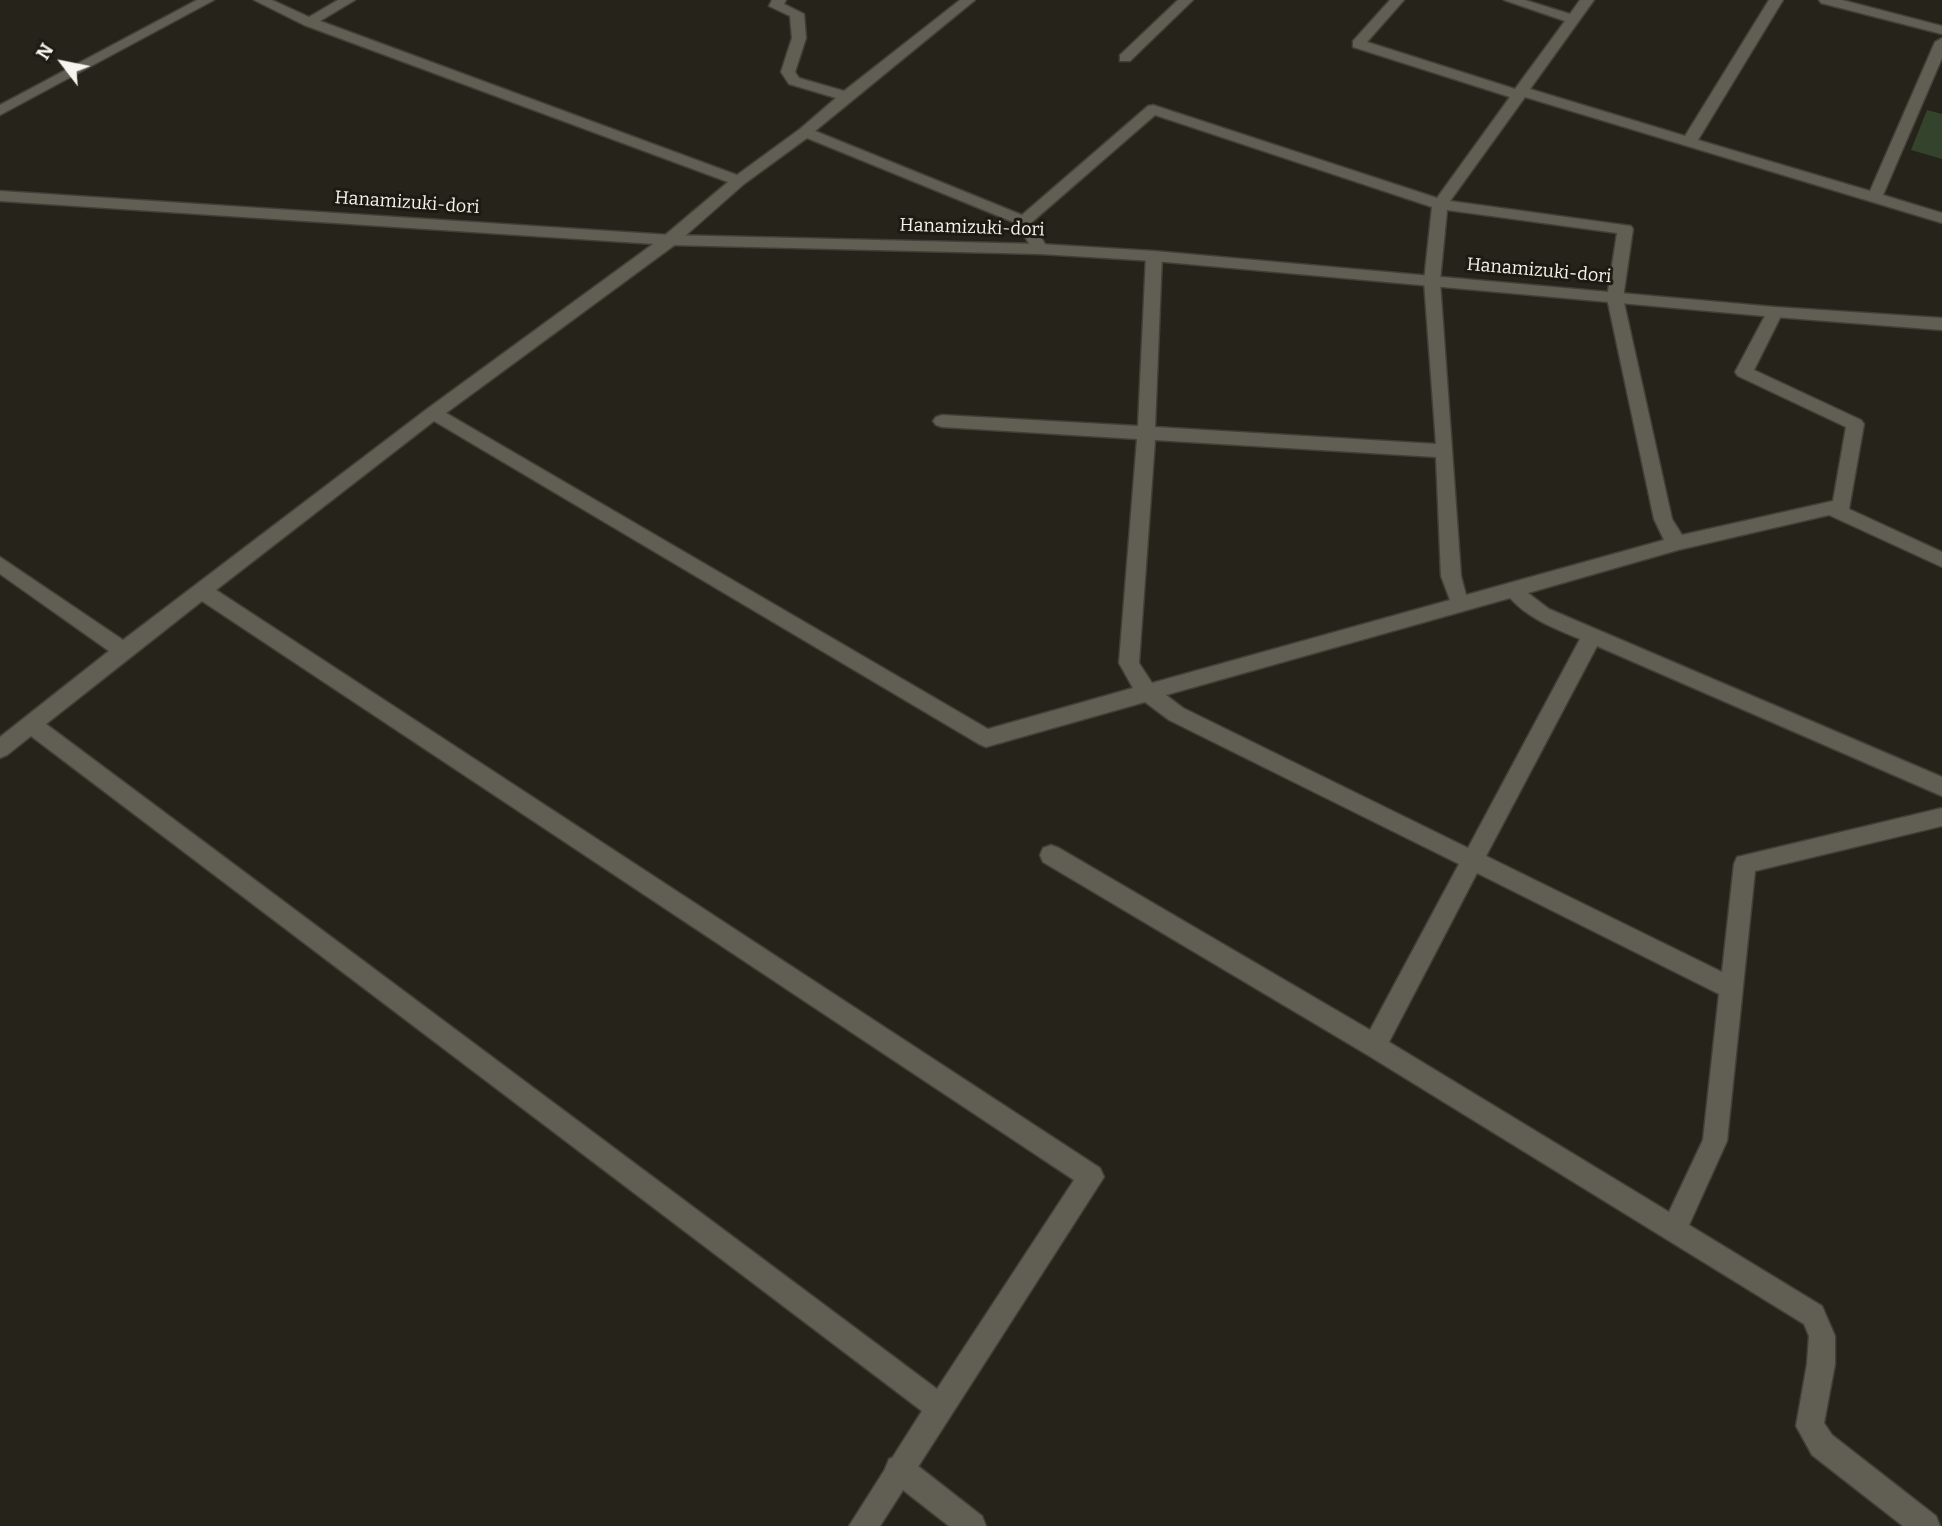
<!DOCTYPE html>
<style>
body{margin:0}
#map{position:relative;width:1942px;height:1526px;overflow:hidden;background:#25231a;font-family:Bitter,serif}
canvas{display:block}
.north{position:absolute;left:28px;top:28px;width:70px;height:70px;-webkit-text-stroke:5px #1c1a11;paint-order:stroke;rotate:302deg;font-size:19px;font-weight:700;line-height:28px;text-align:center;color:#f5f4ee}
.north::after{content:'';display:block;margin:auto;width:24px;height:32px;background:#f5f4ee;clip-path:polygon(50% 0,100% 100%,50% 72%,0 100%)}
</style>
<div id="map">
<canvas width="1942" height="1526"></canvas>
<div class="north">N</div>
</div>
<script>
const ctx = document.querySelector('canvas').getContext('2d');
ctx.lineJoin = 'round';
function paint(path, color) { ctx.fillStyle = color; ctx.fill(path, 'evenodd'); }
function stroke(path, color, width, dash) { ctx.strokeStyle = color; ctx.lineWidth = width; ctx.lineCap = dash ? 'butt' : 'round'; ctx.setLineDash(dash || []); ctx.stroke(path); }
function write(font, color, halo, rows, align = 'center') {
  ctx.font = font + ' Bitter,serif'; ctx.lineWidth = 6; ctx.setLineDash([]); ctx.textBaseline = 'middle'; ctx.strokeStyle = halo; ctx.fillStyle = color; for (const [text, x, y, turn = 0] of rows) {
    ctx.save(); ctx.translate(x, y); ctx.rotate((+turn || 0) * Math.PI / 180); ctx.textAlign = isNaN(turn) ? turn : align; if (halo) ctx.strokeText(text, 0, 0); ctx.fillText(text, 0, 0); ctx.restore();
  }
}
const green = new Path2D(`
 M1927,110l15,4v45l-31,-9z`);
const service = new Path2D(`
 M899,1455l10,4 73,57 4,10h-37l-60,-47 -4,-10 4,-10z`);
const minor = new Path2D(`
 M197,0h17l-214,115v-10z
 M254,0h18l37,17 29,-17h17l-35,21 417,154 63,-46 36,-31 -47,-14 -8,-12 11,-34 -2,-22 -21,-10 3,-6h14l-2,4 20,10 2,24 -11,34 4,6 45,13 116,-91h15l-160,131 207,84 126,-109 5,-1 284,93 73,-101 -157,-50v-6l37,-41h14l-37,42 148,47 50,-68 -61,-21h21l45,14 10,-14h14l-64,89 155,47 84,-136h14l-85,140 172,51 65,-149 7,-4v20l-59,137 59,18v10l-417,-126 -75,104 181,25 2,3 -10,69 49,221 10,16 151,-34 13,-74 -108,-51 -3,-4 32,-60 8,-5 8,5 -29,58 107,50 3,4 -15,85 93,43v15l-113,-52 -151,35 -150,43 21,16 393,168v19l-345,-150 -111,210 236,116 12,-108 3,-7 205,-49v18l-187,45 -28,270 -38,84 133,81 13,30v28l-11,59 8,12 104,81 4,10h-37l-91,-71 -16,-29 11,-62 2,-28 -5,-12 -438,-270 -323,-192 -3,-7 3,-7 8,-3 8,3 311,182 89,-166 -290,-144 -24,-18 -159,45 -7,-3 -545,-323 -218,169 884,578 4,9 -224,349h-31l73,-115 -891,-675 -24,19 -7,3v-21l109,-86 -109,-77v-17l123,83 304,-231 237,-173 64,-54 -424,-157zM1155,115l277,92 -8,74 12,163 -281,-17 7,-171 -8,-5 -8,5 -8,170 -196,-11 -6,2 -3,4 3,4 6,2 195,12 -18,224 14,25 -145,41 -542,-316 230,-169 68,-60 63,-46 211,86 16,29 6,1 8,-5 -16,-27zM1447,210l170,23 -10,65 47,221 10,21 -198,55 -5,-19 -21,-295zM1155,440l281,17 5,119 9,24 -298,83 -13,-20zM1510,598c19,21 44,30 70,41l-112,209 -285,-140 -17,-13zM202,601l872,579 -137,209 -891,-665zM1477,873l242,121 -16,146 -34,72 -280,-170z
 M1178,0h15l-63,61h-10v-6z
 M1819,0h23l100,26v8l-121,-31z`);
const tertiary = new Path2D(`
 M0,191l670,44 370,9 114,7 621,56 167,11v12l-167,-13 -621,-56 -114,-7 -370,-9 -670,-44z`);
const farStreetnames = [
 ["Hanamizuki-dori",407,203,4],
 ["Hanamizuki-dori",972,228,2],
 ["Hanamizuki-dori",1539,271,5]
];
paint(green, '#34432b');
stroke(service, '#414038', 3);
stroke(minor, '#414038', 3);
stroke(tertiary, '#414038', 3);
paint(service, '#615f54');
paint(minor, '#615f54');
paint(tertiary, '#615f54');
write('18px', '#f5f4ee', '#1c1a11', farStreetnames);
</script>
